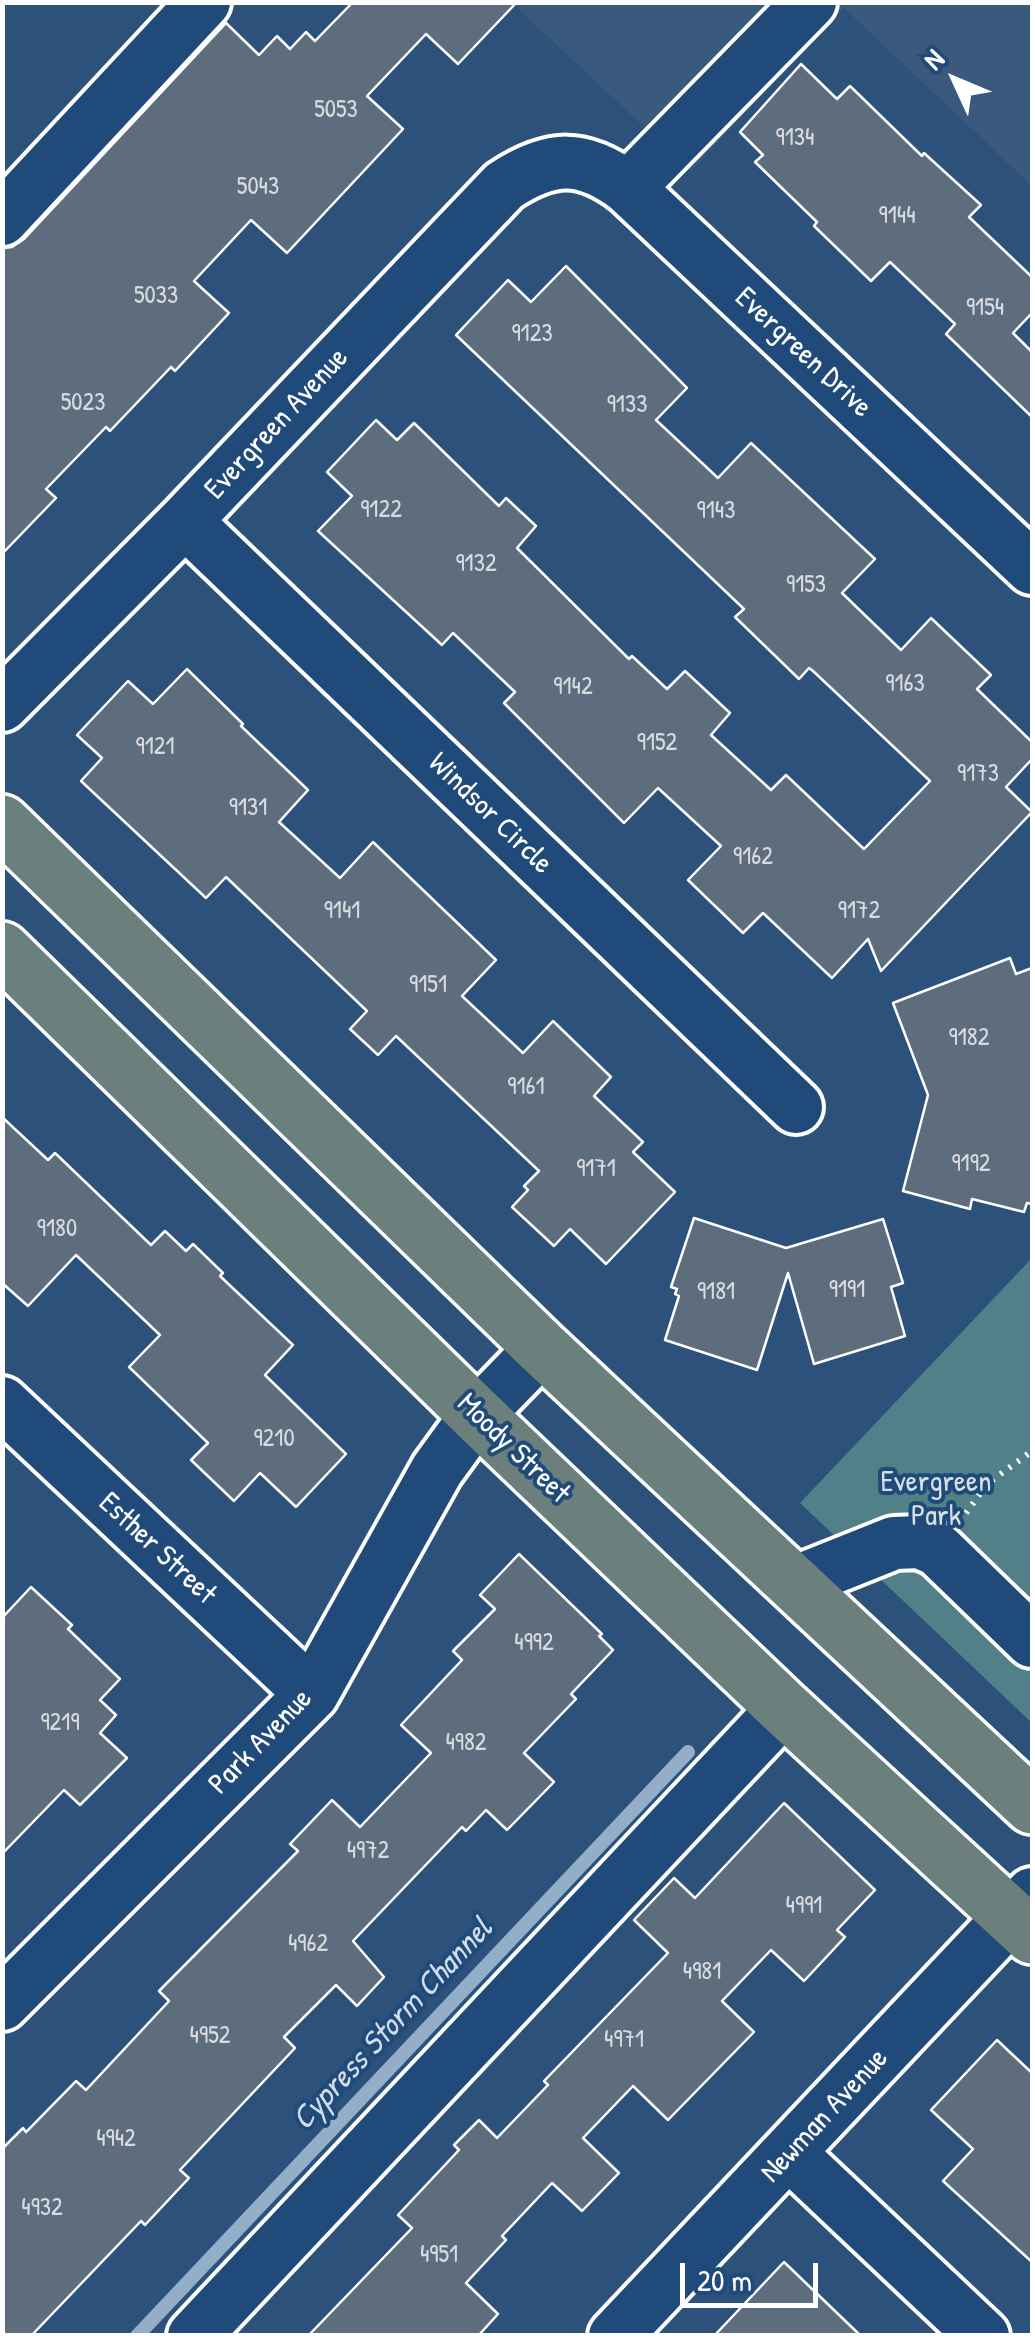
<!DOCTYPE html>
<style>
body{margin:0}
#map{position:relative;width:1035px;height:2338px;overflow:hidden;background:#2c517b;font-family:"Patrick Hand",sans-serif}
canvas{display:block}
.frame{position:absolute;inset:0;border:5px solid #fff;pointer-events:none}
.north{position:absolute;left:905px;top:30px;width:100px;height:100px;-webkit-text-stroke:8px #1f4a7a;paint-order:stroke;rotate:314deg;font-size:28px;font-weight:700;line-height:40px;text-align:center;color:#fff}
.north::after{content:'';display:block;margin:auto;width:35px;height:45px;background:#fff;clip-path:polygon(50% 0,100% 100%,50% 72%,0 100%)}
.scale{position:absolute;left:680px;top:2263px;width:138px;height:45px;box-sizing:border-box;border:5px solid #fff;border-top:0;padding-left:12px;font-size:30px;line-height:35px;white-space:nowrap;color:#fff;-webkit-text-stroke:8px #1f4a7a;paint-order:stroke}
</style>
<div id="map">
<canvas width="1035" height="2338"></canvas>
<div class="frame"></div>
<div class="north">N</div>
<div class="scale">20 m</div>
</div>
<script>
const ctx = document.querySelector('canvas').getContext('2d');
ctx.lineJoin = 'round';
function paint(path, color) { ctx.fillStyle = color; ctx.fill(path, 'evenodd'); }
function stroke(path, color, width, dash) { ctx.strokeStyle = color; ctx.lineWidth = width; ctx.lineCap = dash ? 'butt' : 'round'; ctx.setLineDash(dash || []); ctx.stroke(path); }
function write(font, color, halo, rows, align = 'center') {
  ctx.font = font + ' "Patrick Hand",sans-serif'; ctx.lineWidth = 8; ctx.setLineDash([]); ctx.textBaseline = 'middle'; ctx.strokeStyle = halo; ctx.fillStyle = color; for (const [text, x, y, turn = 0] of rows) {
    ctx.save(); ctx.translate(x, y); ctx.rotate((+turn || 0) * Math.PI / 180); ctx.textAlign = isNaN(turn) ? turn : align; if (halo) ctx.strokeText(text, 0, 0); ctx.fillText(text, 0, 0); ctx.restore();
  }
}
const built = new Path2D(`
 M512,3h520v183l-188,-178 -153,163z`);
const green = new Path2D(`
 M1032,1258v465l-232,-220z`);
const stream = new Path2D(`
 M137,2336l551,-584`);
const building = new Path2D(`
 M353,2h164l-59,62 -32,-30 -59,62 36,33 -116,124 -36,-33 -57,61 35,32 -54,58 -4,-4 -61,64 -4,-4 -60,62 10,9 -54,56v-306l10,-1 12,-8 202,-216 33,32 18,-19 13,13 16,-17 9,9z
 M801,64l36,35 13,-13 72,70 2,-3 57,52 -12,12 63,60v36l-19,20 19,19v65l-86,-83 9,-10 -65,-62 -19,19 -57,-55 3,-4 -62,-60 8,-7 -23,-23z
 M566,266l121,122 -31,32 62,58 33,-35 124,116 -33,34 59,57 30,-32 60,57 -14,14 55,53v17l-26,28 26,25 -151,159 -13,-32 -36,39 -69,-65 -20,20 -55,-53 33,-34 -63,-58 -34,35 -120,-120 11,-11 -62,-59 -11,12 -124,-114 34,-35 -25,-24 49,-52 21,20 17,-17 85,83 7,-8 30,28 -19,22 112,111 3,-3 35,33 18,-18 45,42 -19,22 60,55 15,-15 78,74 66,-68 -117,-110 -4,-3 -10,11 -64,-62 9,-8 -288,-274 52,-55 23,22z
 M187,669l56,55 -2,2 67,64 -29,32 61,56 33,-36 123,118 -34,36 61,57 30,-32 58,56 -17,19 49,46 -10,10 42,40 -69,72 -36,-35 -16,17 -42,-39 16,-17 -4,-4 15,-15 -143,-135 -18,19 -28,-26 17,-18 -141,-134 -20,21 -125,-117 21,-23 -25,-23 51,-54 25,23z
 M1010,958l6,16 16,-6v236l-5,-1 -3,9 -52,-13 -2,10 -67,-18 25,-96 -35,-92z
 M2,1117l46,43 7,-7 96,92 14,-14 21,20 7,-7 30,29 -3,3 73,69 -28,30 81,79 -50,53 -36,-34 -26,28 -43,-41 17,-17 -79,-76 31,-32 -84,-80 -48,51 -26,-23z
 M694,1218l92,30 97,-29 20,64 -12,4 14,49 -91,28 -26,-91 -31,97 -92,-30 14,-44 -4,-2 2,-5 -6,-2z
 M519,1554l83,80 -3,2 14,14 -42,44 5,5 -52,54 30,29 -47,48 -21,-20 -20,21 -4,-4 -109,114 31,36 -27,29 -21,-21 -52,52 11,11 -115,122 9,8 -44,47 -4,-4 -110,115h-29v-187l21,-21 3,4 50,-51 10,9 83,-89 -10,-10 139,-140 -8,-7 42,-44 28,27 71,-74 -30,-28 61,-65 -9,-9 42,-42 -15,-14z
 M31,1587l41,38 -4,4 52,50 -20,21 16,15 -16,18 27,25 -47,47 -16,-15 -62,64v-236z
 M784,1803l91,87 -38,40 8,7 -41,44 -33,-31 -49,51 32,31 -86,88 -35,-34 -50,52 36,35 -37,38 -30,-28 -50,53 4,4 -40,43 32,31 -20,22h-170l104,-108 -14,-13 61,-65 -5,-5 25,-25 18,18 51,-53 -4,-4 124,-128 -34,-33 40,-42 21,20z
 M997,2040l35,33v189l-89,-81 30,-32 -42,-39z
 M784,2262l77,74h-147z`);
const path = new Path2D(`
 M966,1513l21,-29 45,-33`);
const minor = new Path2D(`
 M628,188l182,-186
 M2,219l202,-217
 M185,521l611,586
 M2,705l183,-184 319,-335c47,-31 79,-32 124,2l404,380
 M2,1403l310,291
 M794,1583l100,-40 26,-1 18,8 94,91
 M2,2004l310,-310 125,-224 40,-55 65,-67
 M790,2154l193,182
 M194,2336l590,-628
 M615,2336l417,-442`);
const major = new Path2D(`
 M2,823l540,525 490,458
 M2,950l475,465 307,293 248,228`);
const numberNames = [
 ["5053",336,110],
 ["9134",795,138],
 ["5043",258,187],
 ["9144",897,216],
 ["5033",156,296],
 ["9154",985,308],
 ["9123",532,334],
 ["5023",83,403],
 ["9133",627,405],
 ["9122",381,510],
 ["9143",716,511],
 ["9132",476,564],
 ["9153",806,585],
 ["9163",905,684],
 ["9142",573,687],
 ["9152",657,743],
 ["9121",155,747],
 ["9173",978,774],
 ["9131",248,808],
 ["9162",753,857],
 ["9141",342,911],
 ["9172",859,911],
 ["9151",428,985],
 ["9182",969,1038],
 ["9161",526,1087],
 ["9192",971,1164],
 ["9171",596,1169],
 ["9180",57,1229],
 ["9191",847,1290],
 ["9181",716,1292],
 ["9210",274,1439],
 ["4992",534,1643],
 ["9219",60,1723],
 ["4982",466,1743],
 ["4972",368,1851],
 ["4991",804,1906],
 ["4962",308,1944],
 ["4981",702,1972],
 ["4952",210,2036],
 ["4971",624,2040],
 ["4942",116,2139],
 ["4932",42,2208],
 ["4951",439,2255]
];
const streetNames = [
 ["Evergreen Drive",803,353,43],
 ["Evergreen Avenue",277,424,-47],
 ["Windsor Circle",490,814,44],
 ["Moody Street",513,1449,44],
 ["Esther Street",157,1549,43],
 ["Park Avenue",261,1742,-46],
 ["Newman Avenue",825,2116,-47]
];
const parkNames = [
 ["Evergreen",936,1483],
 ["Park",936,1517]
];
const waterNames = [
 ["Cypress Storm Channel",393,2025,-47]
];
paint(built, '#3b597c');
paint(green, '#528089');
stroke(stream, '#92aec9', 14);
paint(building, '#5e6d7e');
stroke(building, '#fff', 2.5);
stroke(minor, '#fff', 60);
stroke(major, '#fff', 62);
stroke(path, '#fff', 6, [2.5, 8]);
stroke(minor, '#1f4a7a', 52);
stroke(major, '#6b7f7c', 55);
write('25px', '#d7dadf', null, numberNames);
write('30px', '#fff', '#1f4a7a', streetNames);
write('30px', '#d4dfe2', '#1f4a7a', parkNames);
write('italic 32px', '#d2dde8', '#1f4a7a', waterNames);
</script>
